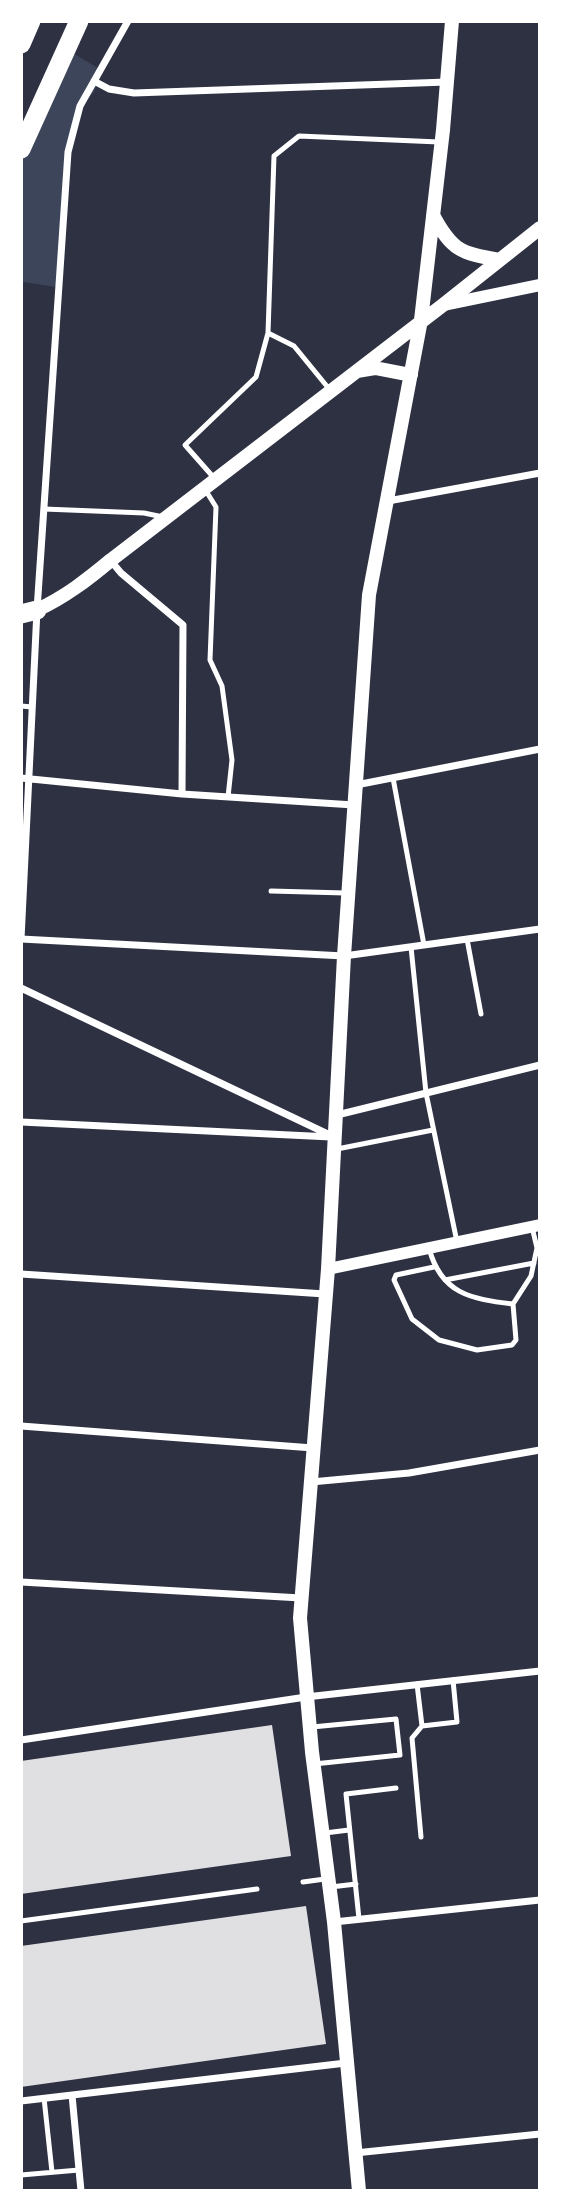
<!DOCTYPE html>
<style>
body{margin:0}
#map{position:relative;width:561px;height:2212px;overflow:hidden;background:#2d3142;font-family:Mulish,sans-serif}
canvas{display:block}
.frame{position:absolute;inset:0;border:23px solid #fff;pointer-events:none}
</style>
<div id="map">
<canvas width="561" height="2212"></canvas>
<div class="frame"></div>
</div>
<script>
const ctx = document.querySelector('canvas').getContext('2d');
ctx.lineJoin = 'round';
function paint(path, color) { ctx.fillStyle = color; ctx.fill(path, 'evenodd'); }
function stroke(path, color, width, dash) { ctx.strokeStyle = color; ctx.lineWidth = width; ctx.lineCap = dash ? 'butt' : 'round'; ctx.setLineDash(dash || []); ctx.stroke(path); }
const green = new Path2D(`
 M71,52l32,19 -9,21 -10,11 -12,42 -11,129 -6,13 -31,-5 -3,2v-132z`);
const building = new Path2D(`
 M272,1725l19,131 -270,38v-133z
 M306,1906l20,138 -305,43v-141z`);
const service = new Path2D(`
 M330,390l-36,-44 -26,-13 6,-177 25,-20 140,6
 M215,479l-30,-34 71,-68 12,-44
 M206,491l10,16 -6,153 12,26 10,74 -4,37
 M44,509l100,4 19,4
 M21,706l11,1
 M393,778l31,167
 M271,891l74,2
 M467,939l14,75
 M411,947l15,146 31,149
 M337,1149l96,-19
 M429,1248c12,46 42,51 84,56
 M434,1267l-38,8 -2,5 18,39 27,21 38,10 35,-5 4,-5 -3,-36 18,-28 6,-28 -5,-21
 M445,1280l89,-17
 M417,1684l5,42
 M312,1727l84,-8 4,36 -86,9
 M325,1833l24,-3
 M421,1837l-9,-99 10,-12 35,-4 -4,-42
 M303,1882l22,-3
 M331,1887l25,-3
 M359,1919l-13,-125 50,-6
 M21,1921l236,-32
 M44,2098l8,74
 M21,2175l58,-5`);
const minor = new Path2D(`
 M94,81l15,8 25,4 313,-11
 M388,501l152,-28
 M111,561l10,12 62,52 -1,169
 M21,778l161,16 172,11
 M356,785l184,-36
 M21,939l16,-329 31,-458 12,-46 48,-85
 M21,939l323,17 196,-27
 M21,988l313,149
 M337,1115l203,-50
 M21,1122l310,15
 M21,1274l304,20
 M21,1426l292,22
 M311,1482l98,-9 131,-23
 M21,1582l280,16
 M21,1740l285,-43 234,-26
 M334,1922l206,-22
 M72,2095l9,96
 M21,2101l325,-38
 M355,2153l185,-19`);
const tertiary = new Path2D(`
 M443,305l97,-20
 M328,1269l212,-44`);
const secondary = new Path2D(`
 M433,215c19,36 28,38 66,45
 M357,371l18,-3 36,7
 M37,610c28,-13 50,-30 74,-50l332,-255 97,-77
 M359,2191l-25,-269 -22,-170 -12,-134 28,-349 16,-313 25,-361 52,-275 22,-190 9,-109`);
const motorway = new Path2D(`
 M21,44l10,-23
 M21,149l58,-128
 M21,614l16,-4`);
paint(green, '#3c4559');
paint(building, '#e0e0e3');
stroke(service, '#fff', 5);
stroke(minor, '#fff', 7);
stroke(tertiary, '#fff', 12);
stroke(secondary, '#fff', 14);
stroke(motorway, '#fff', 19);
</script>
